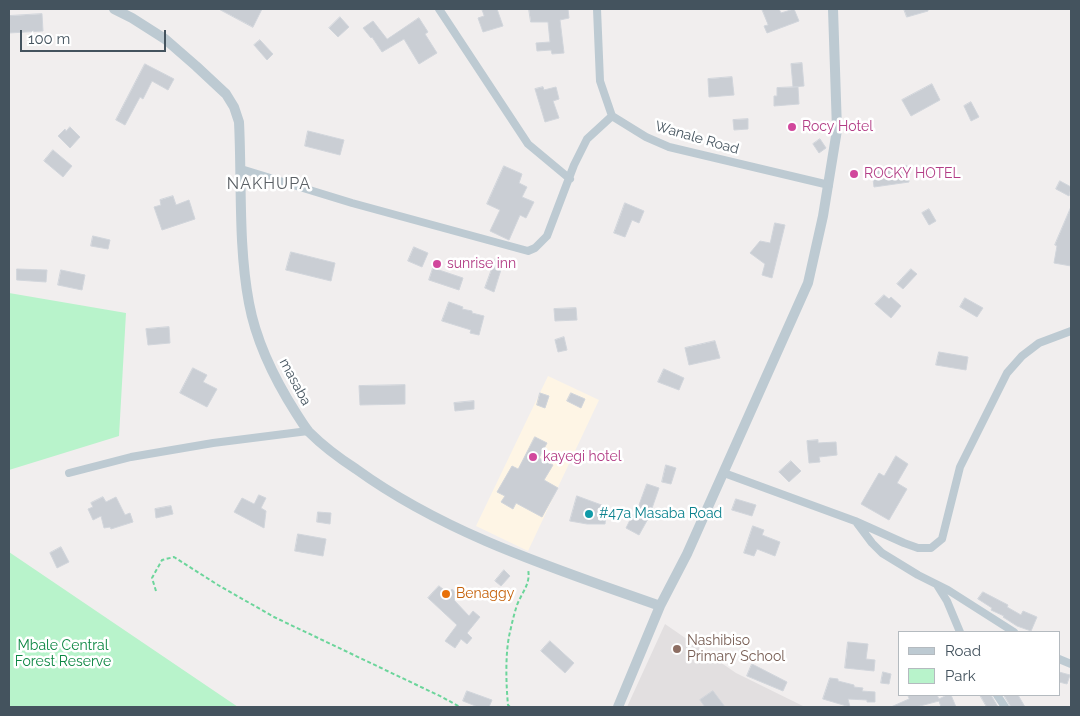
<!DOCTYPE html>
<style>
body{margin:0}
#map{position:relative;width:1080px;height:716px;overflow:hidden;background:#f1eeee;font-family:Raleway,sans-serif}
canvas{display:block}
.frame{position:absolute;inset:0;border:10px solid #44535e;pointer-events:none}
.legend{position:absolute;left:898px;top:631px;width:162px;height:65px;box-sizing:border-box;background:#fff;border:1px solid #b4babf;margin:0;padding:6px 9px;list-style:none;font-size:15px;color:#44535e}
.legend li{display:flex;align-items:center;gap:10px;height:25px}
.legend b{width:25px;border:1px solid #b4babf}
.scale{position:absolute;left:20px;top:30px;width:146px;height:22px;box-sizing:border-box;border:2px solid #44535e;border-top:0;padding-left:6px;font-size:15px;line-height:18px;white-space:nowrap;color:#44535e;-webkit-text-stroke:4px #fff;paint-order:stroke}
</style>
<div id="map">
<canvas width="1080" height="716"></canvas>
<div class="frame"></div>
<ul class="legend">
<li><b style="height:6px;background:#bdcad2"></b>Road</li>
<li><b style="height:14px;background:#b8f3cb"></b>Park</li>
</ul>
<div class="scale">100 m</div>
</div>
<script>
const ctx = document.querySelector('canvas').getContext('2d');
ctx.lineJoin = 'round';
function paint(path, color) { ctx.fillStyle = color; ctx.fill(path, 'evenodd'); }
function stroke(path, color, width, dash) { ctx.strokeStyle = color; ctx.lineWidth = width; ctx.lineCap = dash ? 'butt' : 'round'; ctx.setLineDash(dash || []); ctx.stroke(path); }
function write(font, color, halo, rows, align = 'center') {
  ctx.font = font + ' Raleway,sans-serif'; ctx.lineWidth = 5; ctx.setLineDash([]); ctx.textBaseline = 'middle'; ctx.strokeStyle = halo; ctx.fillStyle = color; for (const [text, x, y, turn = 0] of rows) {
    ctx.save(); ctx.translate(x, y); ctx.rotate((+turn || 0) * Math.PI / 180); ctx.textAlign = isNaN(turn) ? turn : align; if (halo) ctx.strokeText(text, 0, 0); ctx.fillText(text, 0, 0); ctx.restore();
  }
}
const commercial = new Path2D(`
 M548,376l51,24 -71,151 -52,-25z`);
const education = new Path2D(`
 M665,624l71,49 69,34h-178z`);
const green = new Path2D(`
 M9,293l117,20 -7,123 -110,34z
 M9,552l229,155h-229z`);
const building = new Path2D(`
 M219,9h43l-9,18z
 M482,9h15l6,17 -20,6 -5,-14 6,-2z
 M529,9h39l1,9 -9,2 4,33 -12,1 -1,-4 -14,1 -1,-8 14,-1 -2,-20h-17z
 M762,9h17l2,4 13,-4 5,12 -32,12 -3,-7 4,-1z
 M904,9h24v2l-21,6z
 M42,14l1,17 -34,2v-17z
 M340,17l9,10 -11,10 -9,-9z
 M419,18l9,14 -3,2 12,19 -18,11 -15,-25 -22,13 -10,-15 -1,1 -8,-10 10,-7 14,18z
 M260,40l13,14 -6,6 -13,-15z
 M802,63l2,23 -11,1 -2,-23z
 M145,64l29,15 -6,11 -16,-9 -9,18 -3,-2 -15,28 -9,-5z
 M732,77l2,18 -25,2 -1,-18z
 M932,84l8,16 -29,16 -9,-16z
 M543,87l1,3 12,-3 3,12 -6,2 6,17 -14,4 -10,-33z
 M798,87l1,17 -25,2v-10h3v-8z
 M971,102l8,15 -8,4 -7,-15z
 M748,119v10l-14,1 -1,-10z
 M70,127l10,10 -10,11 -12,-12 7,-7 1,2z
 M308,131l36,9 -4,15 -35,-9z
 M820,139l6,9 -7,5 -6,-9z
 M53,150l19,16 -9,11 -19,-16z
 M504,166l18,8 -3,9 8,4 -5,10 12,5 -8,16 -6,-3 -11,25 -19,-9 10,-21 -13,-6z
 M907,166l2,16 -35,5 -2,-16z
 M1060,181l11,6 -2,9 -13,-7z
 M173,196l3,9 13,-5 6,19 -33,11 -8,-23 7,-2 -1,-5z
 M625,203l19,8 -5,12 -7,-3 -7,17 -11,-4z
 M1071,207v59l-17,-3 3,-17 -2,-1z
 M929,209l7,12 -7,4 -7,-12z
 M775,223l10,2 -13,53 -10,-3 3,-11 -15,-11 10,-12 10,2z
 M93,236l17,4 -2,9 -17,-3z
 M414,247l14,6 -6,14 -14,-6z
 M291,252l44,11 -4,18 -45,-11z
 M496,258l8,2 -10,32 -9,-4z
 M433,268l30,10 -4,12 -30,-10z
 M17,269l30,1 -1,12 -29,-2z
 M911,269l6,5 -14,15 -6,-5z
 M61,270l24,5 -3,15 -24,-5z
 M884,295l5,4 2,-2 10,9 -10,12 -16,-14z
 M965,298l18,10 -6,9 -17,-10z
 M449,302l14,5 -1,2 10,2v2l12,3 -5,19 -9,-2 1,-3 -29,-9z
 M576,308l1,12 -22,1 -1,-12z
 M169,327l1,16 -22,2 -2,-16z
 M564,337l3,13 -9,2 -3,-12z
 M715,341l5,17 -31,7 -4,-17z
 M939,352l29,5 -2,13 -30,-5z
 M193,368l14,7 -4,7 14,7 -10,18 -27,-14z
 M664,369l20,9 -5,12 -21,-8z
 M405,385v19l-45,1 -1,-19z
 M540,393l9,3 -4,12 -8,-3z
 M571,393l14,6 -4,9 -14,-7z
 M474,401v8l-19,2 -1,-8z
 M535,437l12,6 -8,15 14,7 -9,15 14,8 -16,29 -26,-14 -3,6 -12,-7 4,-6 -8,-4 15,-26 6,3z
 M818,440v3l18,-1 1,13 -18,2 1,5 -11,1 -2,-22z
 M896,456l12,8 -11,19 10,6 -18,31 -28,-16 18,-31 5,3z
 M791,461l10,10 -12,11 -10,-10z
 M666,465l10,3 -5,16 -9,-2z
 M647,484l12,4 -10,29 -10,18 -13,-7 7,-14 2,1z
 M259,495l7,3 -5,10 5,3 -2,17 -30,-16 8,-14 12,6z
 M577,496l30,11 -2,17h-18l-17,-3z
 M103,497l3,5 10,-5 9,18 5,-2 3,9 -22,7 -1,-2 -6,1 -3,-12 -8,4 -5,-11 5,-2 -2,-4z
 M736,499l20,6 -4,11 -20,-6z
 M171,506l2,8 -17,4 -1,-9z
 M318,512l13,1 -1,11 -13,-2z
 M753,526l11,4 -2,5 18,7 -5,14 -18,-7 -3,7 -10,-3z
 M298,534l28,5 -3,17 -28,-5z
 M61,547l8,15 -12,6 -7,-15z
 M504,570l6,6 -9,10 -6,-5z
 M439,586l9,7 4,-4 7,6 -5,5 15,16 4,-5 7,6 -13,16 5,5 -5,6 -6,-5 -6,9 -10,-7 12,-16 -29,-27z
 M983,592l25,13 -1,2 14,8 2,-4 14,6 -6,14 -14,-5 -14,-9 1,-1 -13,-6 1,-2 -14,-9z
 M550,641l24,22 -9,10 -24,-22z
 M848,642l20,2 -2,15 9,1 -1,11 -29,-3z
 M752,664l35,18 -4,9 -36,-15z
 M883,672l8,2 -2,10 -8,-1z
 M1059,672l11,3 -3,9 -8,-2z
 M830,678l8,1v2l16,4v2l9,1 -1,3 13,1v10h-8v-2l-19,-1 2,8 -27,-8z
 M467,691l25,9 -3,7h-11l-15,-6z
 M713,691l12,16h-20l-5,-7z
 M908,695h29l2,4 8,-4h4l5,12h-15l-2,-6 -23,6h-25l18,-8z
 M980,695h11l7,12h-11z
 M1004,695h14l7,12h-14z`);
const path = new Path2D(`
 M156,591l-4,-13 10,-18 12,-3 44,28 56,32 168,80 18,10
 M510,707l-2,-2c-2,-21 -3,-53 2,-73 2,-9 4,-18 7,-27 5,-13 14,-21 11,-36`);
const minor = new Path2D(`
 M439,9l89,135 42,35
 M597,9l3,72 12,35 34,21 23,10 160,38
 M241,169l111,34 176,48 7,-3 12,-12 27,-71 13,-26 25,-23
 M69,473l62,-16 82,-14 95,-12
 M724,473l131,48 49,22 14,5h13l11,-9 18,-72 47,-94 15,-17 17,-13 32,-12
 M857,523l15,20 10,10 36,22 30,15 66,42
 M937,585l10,16 13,31
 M1059,659l12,5
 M997,695l8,12`);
const tertiary = new Path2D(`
 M114,9l18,9 33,21 31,27 30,28 8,13 5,15c3,59 -1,123 10,181 7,38 26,77 47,110 4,6 8,13 13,19 14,14 30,26 47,37 91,66 200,100 304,137
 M618,707l42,-101 27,-52 121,-271 15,-67 14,-86 -4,-121`);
const markers = [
 [792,127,5,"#d1479c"],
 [854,174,5,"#d1479c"],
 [437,264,5,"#d1479c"],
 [533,457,5,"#d1479c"],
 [589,514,5,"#0f9aa8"],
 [446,594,5,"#e8710a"],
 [677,649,5,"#8d6e63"]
];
const hotelNames = [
 ["Rocy Hotel",802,127],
 ["ROCKY HOTEL",864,174],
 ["sunrise inn",447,264],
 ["kayegi hotel",543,457]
];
const streetNames = [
 ["Wanale Road",697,138,16],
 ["masaba",295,382,62]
];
const cultureNames = [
 ["#47a Masaba Road",599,514]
];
const foodNames = [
 ["Benaggy",456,594]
];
const educationNames = [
 ["Nashibiso",687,641],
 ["Primary School",687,657]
];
const parkNames = [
 ["Mbale Central",63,646],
 ["Forest Reserve",63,662]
];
const quarterNames = [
 ["NAKHUPA",269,184]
];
paint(commercial, '#fef5e5');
paint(education, '#e2dfe0');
paint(green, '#b8f3cb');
paint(building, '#caced4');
stroke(building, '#d1d5db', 1);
stroke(path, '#6cd59b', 2, [4, 2.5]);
stroke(minor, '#bdcad2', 8);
stroke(tertiary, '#bdcad2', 10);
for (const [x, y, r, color] of markers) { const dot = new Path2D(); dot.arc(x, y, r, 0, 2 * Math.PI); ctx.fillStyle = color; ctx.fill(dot); stroke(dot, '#fff', 2); }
write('14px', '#b23c85', '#fff', hotelNames, 'left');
write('14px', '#44535e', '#fff', streetNames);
write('14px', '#0d838f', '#fff', cultureNames, 'left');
write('14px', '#c56008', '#fff', foodNames, 'left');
write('14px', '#785e54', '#fff', educationNames, 'left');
write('14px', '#0d8743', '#fff', parkNames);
ctx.letterSpacing = '1px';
write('16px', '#5a5f64', '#fff', quarterNames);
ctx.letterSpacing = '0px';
</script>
